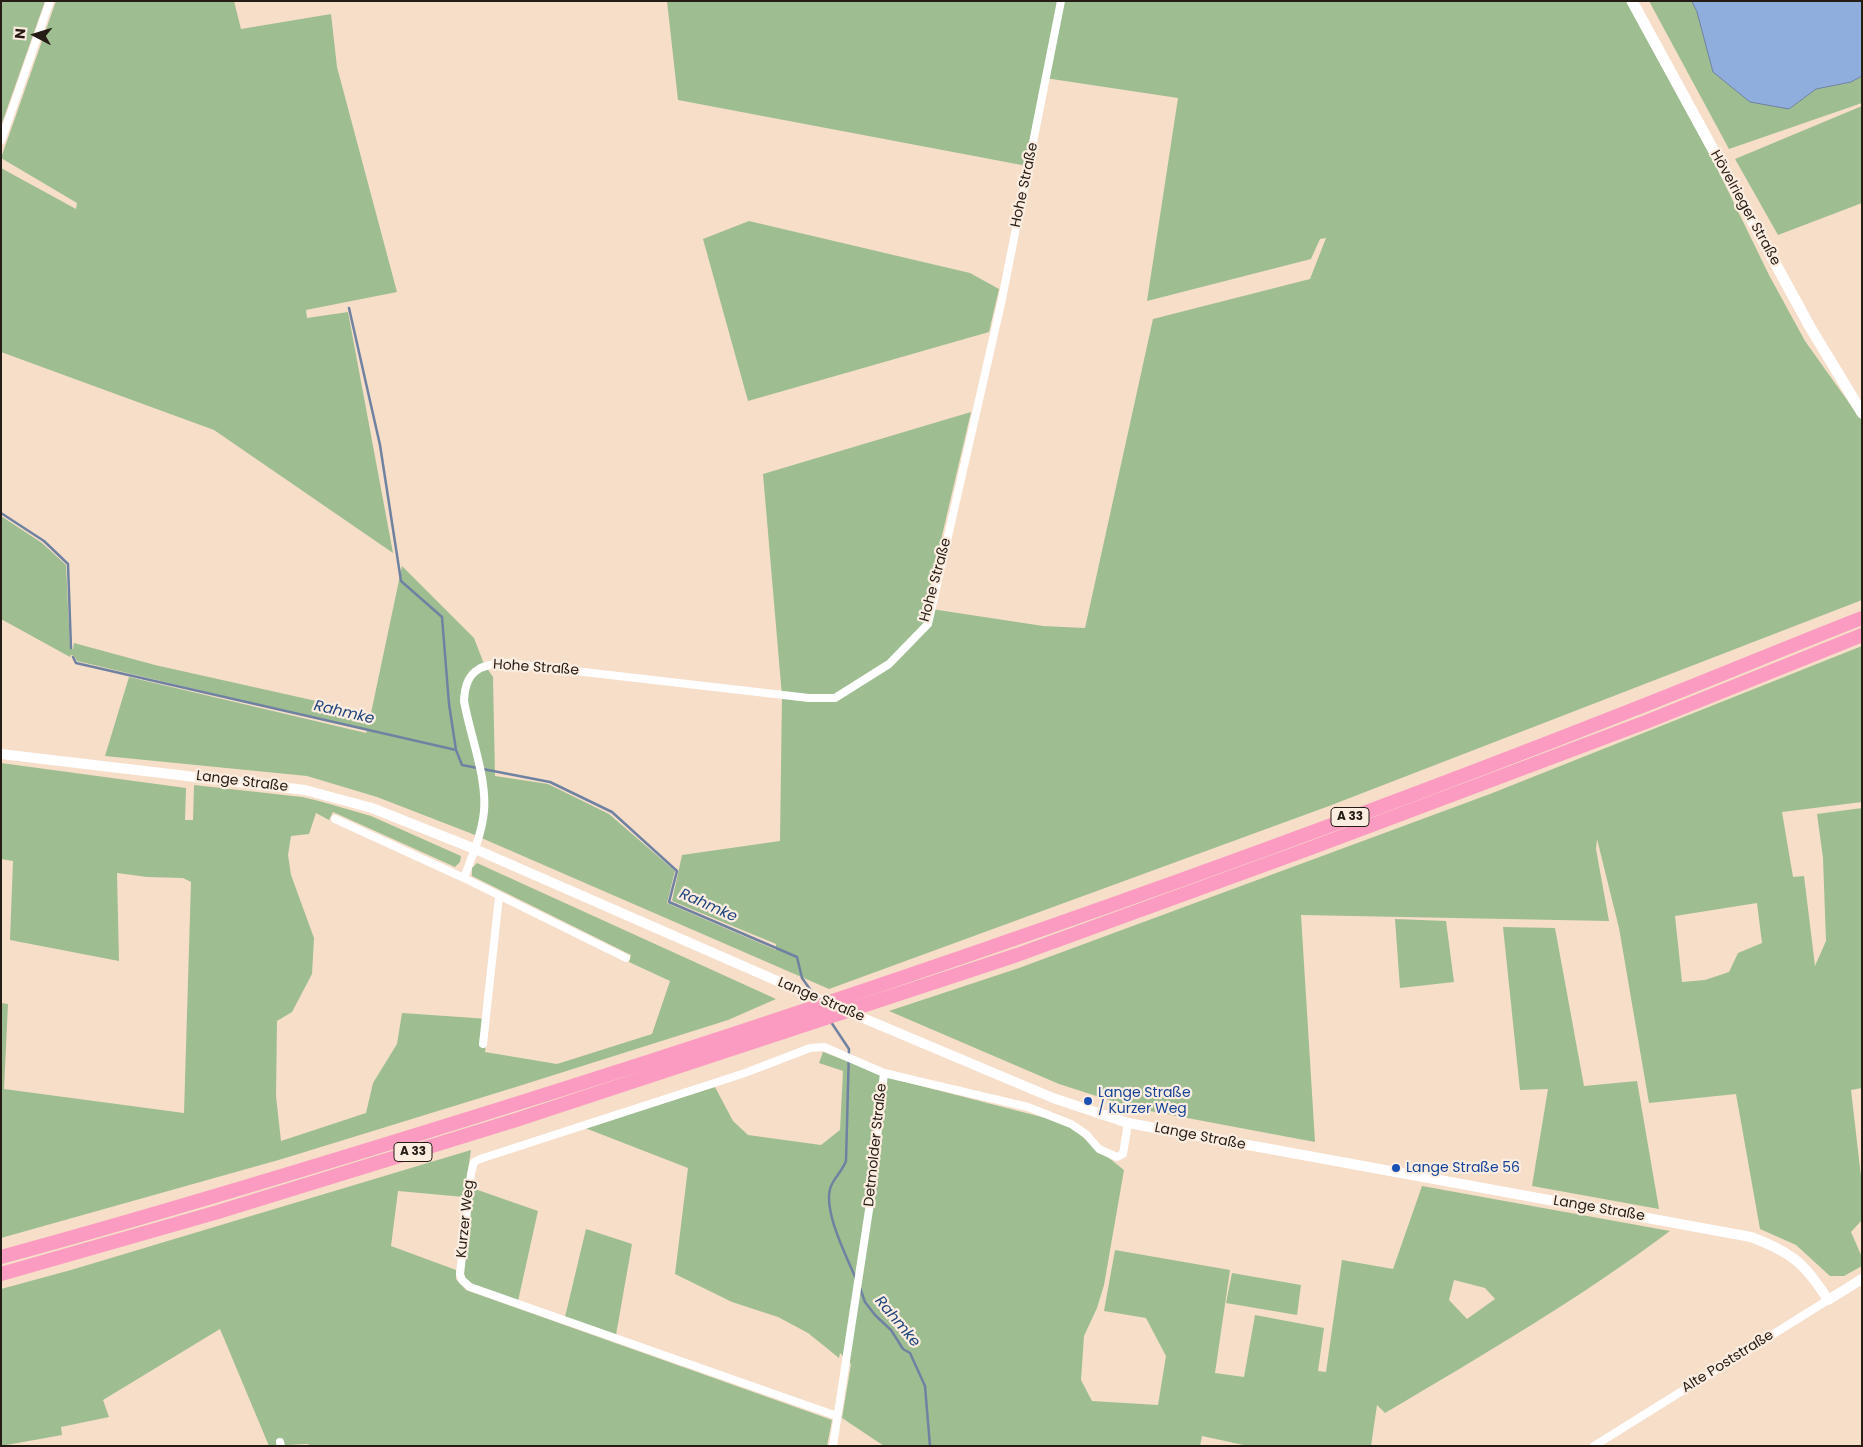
<!DOCTYPE html>
<meta charset="utf-8">
<style>
body{margin:0}
#map{position:relative;width:1863px;height:1447px;overflow:hidden;background:#f6dec9;font-family:Poppins,sans-serif}
canvas{display:block}
.frame{position:absolute;inset:0;border:2px solid #251c15;pointer-events:none}
.north{position:absolute;left:10px;top:10px;width:50px;height:50px;-webkit-text-stroke:4px #fcede1;paint-order:stroke;rotate:275deg;font-size:14px;font-weight:700;line-height:20px;text-align:center;color:#251c15}
.north::after{content:'';display:block;margin:auto;width:18px;height:22px;background:#251c15;clip-path:polygon(50% 0,100% 100%,50% 72%,0 100%)}
</style>
<div id="map">
<canvas width="1863" height="1447"></canvas>
<div class="frame"></div>
<div class="north">N</div>
</div>
<script>
const ctx = document.querySelector('canvas').getContext('2d');
ctx.lineJoin = 'round';
function paint(path, color) { ctx.fillStyle = color; ctx.fill(path, 'evenodd'); }
function stroke(path, color, width, dash) { ctx.strokeStyle = color; ctx.lineWidth = width; ctx.lineCap = dash ? 'butt' : 'round'; ctx.setLineDash(dash || []); ctx.stroke(path); }
function write(font, color, halo, rows, align = 'center') {
  ctx.font = font + ' Poppins,sans-serif'; ctx.lineWidth = 4.5; ctx.setLineDash([]); ctx.textBaseline = 'middle'; ctx.strokeStyle = halo; ctx.fillStyle = color; for (const [text, x, y, turn = 0] of rows) {
    ctx.save(); ctx.translate(x, y); ctx.rotate((+turn || 0) * Math.PI / 180); ctx.textAlign = isNaN(turn) ? turn : align; if (halo) ctx.strokeText(text, 0, 0); ctx.fillText(text, 0, 0); ctx.restore();
  }
}
const green = new Path2D(`
 M1,1h44l-44,125z
 M56,1h178l7,28 90,-15 6,53 60,225 -91,18 1,8 41,-6 45,241 -179,-123 -213,-78v-184l75,41 1,-6 -76,-45z
 M667,1h959l89,163 54,111 36,66 57,80v179l-533,206 -500,183 -359,-156 -93,-36 -70,-21 -202,-20 24,-79 237,56 1,-3 -290,-69 -3,-5 -3,-1 -1,2 -69,-38v-103l41,27 24,22 4,83 3,1 1,-6 81,22 215,48v5l32,-152 72,72 10,26 9,13 2,99 53,8 61,30 66,57 -8,32 109,47v-6l-104,-43 10,-46 98,-14 2,-145 -19,-222 208,-62 -46,196 118,18 42,2 68,-309 157,-40 16,-41 -6,1 -9,20 -164,42 31,-203 -133,-20 -18,88 -349,-66z
 M1649,1h43l5,11 92,97 27,-20 35,-7 11,-6v27l-133,46z
 M1862,106v97l-84,32 -43,-76z
 M749,221l221,52 29,16 -10,43 -241,69 -45,-162z
 M1862,646v156l-80,10 11,65 11,-1 11,90 11,-25 -3,-83 -6,-44 45,-6v280l-11,2 11,95v35l-11,12 11,25v9l-18,10h-14l-34,-31 -36,-16 -24,-135 -87,9 -30,-175 -22,-89 -1,10 13,72 -308,-6 14,227 -181,-34 -75,-24 -170,-73 130,-43 471,-174zM1757,903l5,40 -24,10 -9,19 -24,8 -23,2 -7,-66z
 M1,763l185,25 -1,32h8l1,-35 108,12 17,4 52,15 90,40 -1,6 -5,5 -122,-55 -4,8 -13,-7 -7,21 -18,2 -3,19 3,20 23,63 -2,36 -20,38 -15,9 -1,75 5,45 85,-28 7,-30 24,-39 5,-31 87,6 -4,33 72,12 95,-30 18,-53 -41,-19 2,-7 -159,-79v-8l5,-5 299,136 -48,21 -209,66 -237,73 -281,79v-235l7,1 -4,85 180,24 7,-231 -8,-4 -36,-1 -30,-4 2,88 -109,-21 3,-79 -12,-2z
 M1395,919l51,2 8,61 -54,6z
 M1503,927l52,1 29,158 53,-5 22,128 -127,-23 16,-97 -28,1z
 M823,1052l75,28 167,43 59,47 -20,115 -7,23 -13,28 -3,44 11,21 66,4 8,-49 -20,-38 -42,-7 11,-61 115,20 -15,103 29,4 11,-62 69,13 -6,43 8,1 16,-112 51,9 29,-83 248,45c-91,68 -187,124 -285,182l-8,-8 -6,41h-123l-46,-10 -2,10h-316l-42,-28 9,-54 -11,-11 -1,5 -31,-25 -30,-16 -46,-15 -57,-28 13,-106 -103,-40 130,-41 18,34 15,14 73,10 19,-15 3,-59 -24,-8zM1454,1280l31,8 10,11 -28,20 -18,-19z
 M471,1150l-7,47 -66,-6 -7,55 65,24v9l10,11 366,130 -5,26h-514l-6,-2 -38,2 -49,-117 -117,71 6,17 -48,10 1,8 -61,11v-157l70,-19z
 M472,1188l66,23 -20,90c-16,-6 -48,-10 -55,-27z
 M586,1229l46,15 -16,91 -51,-18z
 M1232,1273l69,12 -4,30 -71,-12z`);
const water = new Path2D(`
 M1692,1h170v75l-11,6 -35,7 -27,20 -39,-7 -37,-30 -16,-60z`);
const stream = new Path2D(`
 M349,308l31,137 21,136 41,36 7,87 7,46
 M1,513l43,28 24,23 3,84
 M73,657l3,6 380,87 6,15 88,17 62,30 65,59 -8,31 128,55 5,21 10,14
 M831,1022l18,27 -3,112c-4,10 -10,15 -14,23 -12,22 15,73 24,95
 M860,1288l5,14 10,13 16,15 12,19 7,4 15,33 5,60`);
const minor = new Path2D(`
 M1,141l49,-140
 M335,819l129,59
 M626,958l-162,-80c8,-22 18,-44 20,-67 3,-34 -14,-76 -20,-110 1,-29 15,-37 42,-38l303,35h26l54,-34 39,-40 74,-325 59,-298
 M483,1044l16,-147
 M837,1416l-367,-129 -8,-7 -2,-6 11,-100 3,-12 6,-3 265,-86 65,-25 14,-1 60,26
 M280,1442l1,4
 M833,1446l36,-236 15,-137 144,34 43,17 15,10 13,15 18,8 6,-3 5,-31
 M1594,1446l234,-146`);
const tertiary = new Path2D(`
 M1,754l304,36 67,18 103,41 355,155
 M844,1010l209,88 75,25 623,114c40,15 54,26 77,63l34,-21`);
const secondary = new Path2D(`
 M1632,1l178,326 52,86`);
const motorway = new Path2D(`
 M1,1257c140,-38 279,-80 418,-123 409,-126 815,-267 1213,-424 77,-30 153,-62 230,-92
 M1,1274l217,-62 298,-92 501,-165 294,-107 335,-126 216,-87`);
const markers = [
 [1088,1101,5,"#1a4fb4"],
 [1396,1168,5,"#1a4fb4"]
];
const shields = [
 [1350,817,38],
 [413,1152,38]
];
const shieldNames = [
 ["A 33",1350,817],
 ["A 33",413,1152]
];
const streetNames = [
 ["Hohe Straße",1025,185,-78],
 ["Hövelrieger Straße",1745,208,61],
 ["Hohe Straße",936,580,-75],
 ["Hohe Straße",536,668,4],
 ["Lange Straße",242,782,7],
 ["Lange Straße",821,1000,23],
 ["Lange Straße",1200,1137,11],
 ["Detmolder Straße",876,1145,-84],
 ["Lange Straße",1599,1209,10],
 ["Kurzer Weg",466,1219,-84],
 ["Alte Poststraße",1728,1362,-32]
];
const transitNames = [
 ["Lange Straße",1098,1093],
 ["/ Kurzer Weg",1098,1109],
 ["Lange Straße 56",1406,1168]
];
const waterNames = [
 ["Rahmke",344,713,13],
 ["Rahmke",708,906,24],
 ["Rahmke",897,1322,50]
];
paint(green, '#9ebe92');
paint(water, '#90aedd');
stroke(water, '#7082a1', 1);
stroke(stream, '#7082a1', 2.5);
stroke(minor, '#fff', 8);
stroke(tertiary, '#fff', 10);
stroke(secondary, '#fff', 11);
stroke(motorway, '#fb9bc1', 14);
for (const [x, y, r, color] of markers) { const dot = new Path2D(); dot.arc(x, y, r, 0, 2 * Math.PI); ctx.fillStyle = color; ctx.fill(dot); stroke(dot, '#fcede1', 2); }
for (const [x, y, w] of shields) { const box = new Path2D(); box.roundRect(x - w / 2, y - 9.5, w, 19, 4); ctx.fillStyle = '#fcede1'; ctx.fill(box); stroke(box, '#251c15', 1); }
write('bold 12px', '#251c15', null, shieldNames);
write('14px', '#251c15', '#fcede1', streetNames);
write('14px', '#164399', '#fcede1', transitNames, 'left');
write('italic 15px', '#1f437c', '#fcede1', waterNames);
</script>
